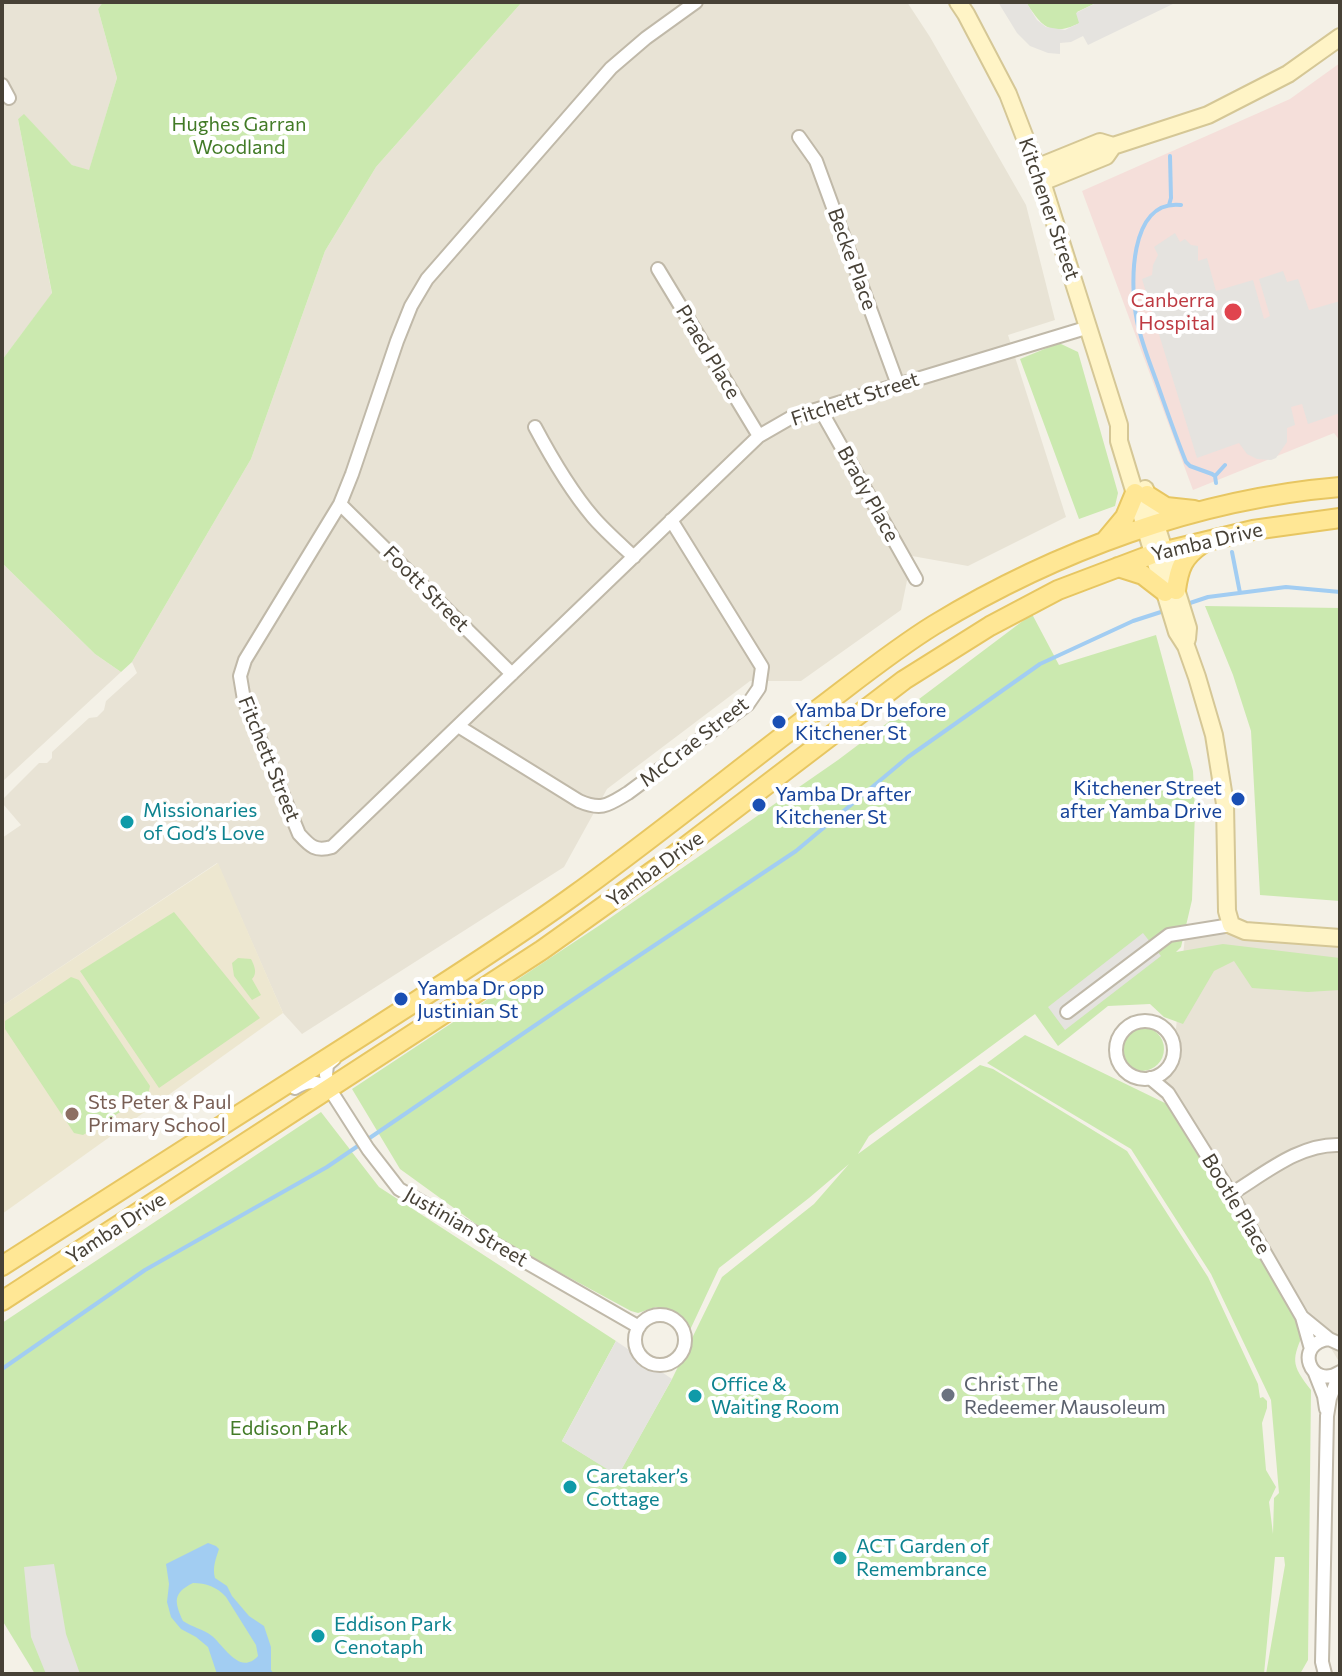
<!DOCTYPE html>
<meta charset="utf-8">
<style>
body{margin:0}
#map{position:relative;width:1342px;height:1676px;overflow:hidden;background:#f4f1e7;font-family:Commissioner,sans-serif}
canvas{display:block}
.frame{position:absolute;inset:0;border:4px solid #474136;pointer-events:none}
</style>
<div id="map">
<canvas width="1342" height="1676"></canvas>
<div class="frame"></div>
</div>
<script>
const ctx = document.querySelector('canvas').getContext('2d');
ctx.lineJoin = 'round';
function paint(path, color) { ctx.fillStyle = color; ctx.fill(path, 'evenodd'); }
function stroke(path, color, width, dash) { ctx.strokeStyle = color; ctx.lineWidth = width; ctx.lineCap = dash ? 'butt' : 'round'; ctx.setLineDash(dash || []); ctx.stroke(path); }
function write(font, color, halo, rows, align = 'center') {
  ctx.font = font + ' Commissioner,sans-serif'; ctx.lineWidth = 8; ctx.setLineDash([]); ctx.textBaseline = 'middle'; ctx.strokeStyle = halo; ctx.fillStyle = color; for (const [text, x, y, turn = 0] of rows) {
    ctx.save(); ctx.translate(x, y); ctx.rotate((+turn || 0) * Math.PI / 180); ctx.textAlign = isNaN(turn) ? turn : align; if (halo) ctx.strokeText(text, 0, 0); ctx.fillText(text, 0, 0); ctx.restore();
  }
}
const residential = new Path2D(`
 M2,2h101l-5,7 19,69 -28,93 -17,-6 -48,-50 -6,4 34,175 -50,66z
 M522,2h385l23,35 96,168 29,115 -47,15 58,182 -98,49 -56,-10 -11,54 -100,71h-51l-143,108 -43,78 -262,167 -19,-21 -66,-150 -215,143v-168l19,-13 -18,-21 1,-6 35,-35h8l5,-5v-6l37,-34 8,-1 7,-7 2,-9 31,-28 -5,-11 119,-203 74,-208 51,-84z
 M2,563l93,91 26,18 -119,110z
 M1228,932l112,13v418l-179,-290 13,-24 11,-113z`);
const education = new Path2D(`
 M218,863l65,150 -281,201v-208z`);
const medical = new Path2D(`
 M1340,63v378l-6,-8 -141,57 -111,-299 208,-92z`);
const green = new Path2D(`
 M103,2h419l-146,165 -51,84 -74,208 -119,203 -11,10 -26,-18 -93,-91v-203l50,-67 -34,-174 6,-5 48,51 17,5 28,-92 -19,-69z
 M1026,2h72l-21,10 3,11c-30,14 -38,4 -54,-21z
 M1059,343l19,9 40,141 -3,13 -36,13 -59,-160z
 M1205,606l135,2v293l-80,-6 -9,-164 -18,-56z
 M1032,614l27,51 97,-30 37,136 2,40 -3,89 -11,47 -5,5 47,-8 117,14v32l-32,2 -56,-4 -18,-27 -20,10 -31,53 -19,-7 -14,-13 -42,2 -50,40 -23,-32 -166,122 -11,18 122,-89 13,4 134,82 81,126 50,107 2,14 3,-1 4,4v7l-5,15 4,47 10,17 -7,15 4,32 1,-36 5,-5 -8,-93 -60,-126 -80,-125 -144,-86 38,-28 144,70 136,224c-13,31 -15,34 6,61l-3,270 -8,14h-34l19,-109 -1,-8h-9l-11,117h-1229l-33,-54v-297l319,-211 58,75 237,154 -54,100 56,34 54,-96 50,-102 92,-73 35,-40 -40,34 -90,70 -29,62 -18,-16 -16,-7 -18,6 -7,-2 -137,-74 -94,-68 -48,-80 248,-164 238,-165z
 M174,912l86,106 -101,70 -79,-117z
 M238,958l13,1c3,6 7,14 1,20l9,16 -9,5 -18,-24 -2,-13z
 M71,977l8,3 71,106 -2,9 -65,40 -9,-2 -69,-104v-8z
 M1120 1049a22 22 0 1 1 44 0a22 22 0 1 1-44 0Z`);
const parking = new Path2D(`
 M998,2h28l11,18 9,7 19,3 14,-7 -3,-10 22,-11h79l-89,43 -5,-9 -12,6 -11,1v11l-12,-1 -18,-7 -13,-13z
 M1175,233l5,9 5,-3 6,6 7,1v15l9,-3 9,33 37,-11 11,39 6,-3 -11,-37 24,-8 4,11 11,-3 11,31 31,-9v112l-32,11 -6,-20 -11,3 4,18 -8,3v14l-11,16 -5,2 -14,-1 -10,-5 -8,-11 -42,15 -55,-179 10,-4 1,-10 5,-10 -4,-8z
 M1143,933l18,23 -96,74 -17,-23z
 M616,1341l56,38 -54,97 -56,-35z
 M54,1564l12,70 14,40h-34l-15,-37 -7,-70z`);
const water = new Path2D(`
 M208,1543l8,3 3,3c-3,9 -7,19 -4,29l12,8 5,10 17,20 15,10 7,21v23l3,4h-57l-9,-27 -12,-10 -15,-8 -10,-12 -4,-15 2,-18 -3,-20zM193,1583c13,0 24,4 33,14l30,48 2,11c-18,20 -34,-10 -46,-20 -9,-7 -20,-9 -29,-15 -9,-20 -10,-28 10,-38z`);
const stream = new Path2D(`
 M1169,205l2,-7 -1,-42
 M1181,205c-53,-6 -51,82 -44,116 4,20 12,40 19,59 10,28 19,55 30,82l4,4 22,8 3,2 1,7
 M1215,476l10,-11
 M1232,552l8,41
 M1184,605l24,-8 78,-10 54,5
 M2,1369l143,-99 182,-103 238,-162 231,-154 112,-94 132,-93 93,-43 31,-10`);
const street = new Path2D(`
 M696,2l-50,36 -35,30 -184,211 -16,27 -14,35 -45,133 -12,30 -95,156 -5,16 4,24 55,134c11,12 16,18 33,13l427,-411 33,-19 297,-90
 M2,85l7,13
 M799,137l17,24 82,224
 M658,269l101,167
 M820,409l96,170
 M535,427c17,32 35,63 58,90 12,14 27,27 41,40
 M340,504l172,170
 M458,726l121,75c23,10 29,4 49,-8l120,-89 11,-16 3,-21 -91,-147
 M1067,1012l102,-77 62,-10
 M1116 1050a29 29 0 1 1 58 0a29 29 0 1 1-58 0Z
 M334,1059l-7,6 -1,10 3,13 39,61 31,40 240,138
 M1150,1078l18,15 63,101 71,123 9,32
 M295,1088c13,-8 21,-7 34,0
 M1231,1194c33,-20 69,-51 109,-49
 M635 1340a25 25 0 1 1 50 0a25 25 0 1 1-50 0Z
 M1302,1317l27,22 11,5
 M1329,1339c-36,4 -19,52 11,33
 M1315,1373l9,23 2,13
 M1325,1674l-3,-12 5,-246 3,-18 10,-26`);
const secondary = new Path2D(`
 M958,2l8,12 42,80 34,88 77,243v16l58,191 9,14 11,31 17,58 11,69 2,107 4,14 14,6 95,7
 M1036,168l64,-26 13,4 95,-31 80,-41 52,-37
 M1042,182l64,-26 7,-10
 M1145,489l43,139 -1,11`);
const primary = new Path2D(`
 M1147,495l19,12 28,3
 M1105,541l20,-24 10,-24
 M1118,567l25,8 22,17
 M1176,590c3,-22 7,-33 26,-46
 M2,1266c124,-79 248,-158 371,-237 68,-44 137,-87 203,-135 80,-58 158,-121 237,-181 40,-30 79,-62 121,-88 122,-74 263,-126 406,-138
 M2,1301l540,-351 122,-87 240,-183 86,-54 68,-36 95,-36 100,-24 87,-12`);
const markers = [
 [1233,312,10,"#e0444e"],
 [779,722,8,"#1a4fb4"],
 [1238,799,8,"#1a4fb4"],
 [759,805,8,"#1a4fb4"],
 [127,822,8,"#0f9aa8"],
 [401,999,8,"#1a4fb4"],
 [72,1114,8,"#8d6e63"],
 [948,1395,8,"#6b7280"],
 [695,1396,8,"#0f9aa8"],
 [570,1487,8,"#0f9aa8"],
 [840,1558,8,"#0f9aa8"],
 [318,1636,8,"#0f9aa8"]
];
const parkNames = [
 ["Hughes Garran",239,124],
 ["Woodland",239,147],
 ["Eddison Park",289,1428]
];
const streetNames = [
 ["Kitchener Street",1049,209,71],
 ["Becke Place",852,259,70],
 ["Praed Place",708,352,59],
 ["Fitchett Street",855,399,-18],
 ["Brady Place",868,494,61],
 ["Yamba Drive",1207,542,-13],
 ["Foott Street",426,589,45],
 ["McCrae Street",694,742,-38],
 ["Fitchett Street",269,759,68],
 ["Yamba Drive",655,869,-36],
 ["Bootle Place",1236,1204,59],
 ["Justinian Street",466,1227,30],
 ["Yamba Drive",116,1228,-33]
];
const healthNames = [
 ["Canberra",1215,300],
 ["Hospital",1215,323]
];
const transitNames = [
 ["Yamba Dr before",795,710],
 ["Kitchener St",795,733],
 ["Kitchener Street",1222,788,"right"],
 ["after Yamba Drive",1222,811,"right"],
 ["Yamba Dr after",775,794],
 ["Kitchener St",775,817],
 ["Yamba Dr opp",417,988],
 ["Justinian St",417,1011]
];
const cultureNames = [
 ["Missionaries",143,810],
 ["of God’s Love",143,833],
 ["Office &",711,1384],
 ["Waiting Room",711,1407],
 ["Caretaker’s",586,1476],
 ["Cottage",586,1499],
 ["ACT Garden of",856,1546],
 ["Remembrance",856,1569],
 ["Eddison Park",334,1624],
 ["Cenotaph",334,1647]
];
const educationNames = [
 ["Sts Peter & Paul",88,1102],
 ["Primary School",88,1125]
];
const worshipNames = [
 ["Christ The",964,1384],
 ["Redeemer Mausoleum",964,1407]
];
paint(residential, '#e8e3d5');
paint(education, '#ede7d0');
paint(medical, '#f5dfda');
paint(green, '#cbe9af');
paint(parking, '#e5e3df');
paint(water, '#a2cdf2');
stroke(stream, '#a2cdf2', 4);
stroke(street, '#c0b9a9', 16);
stroke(secondary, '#d5c796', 20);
stroke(primary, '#e7c662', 22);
stroke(street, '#fff', 12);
stroke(secondary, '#fff4c6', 16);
stroke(primary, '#ffe795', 18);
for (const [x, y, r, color] of markers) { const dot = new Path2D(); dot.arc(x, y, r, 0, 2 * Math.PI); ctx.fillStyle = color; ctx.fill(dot); stroke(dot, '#fff', 3); }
write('20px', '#427b27', '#fff', parkNames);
write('20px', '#474136', '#fff', streetNames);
write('20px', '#be3a42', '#fff', healthNames, 'right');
write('20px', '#164399', '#fff', transitNames, 'left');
write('20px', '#0d838f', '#fff', cultureNames, 'left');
write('20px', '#785e54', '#fff', educationNames, 'left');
write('20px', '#5b616d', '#fff', worshipNames, 'left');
</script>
